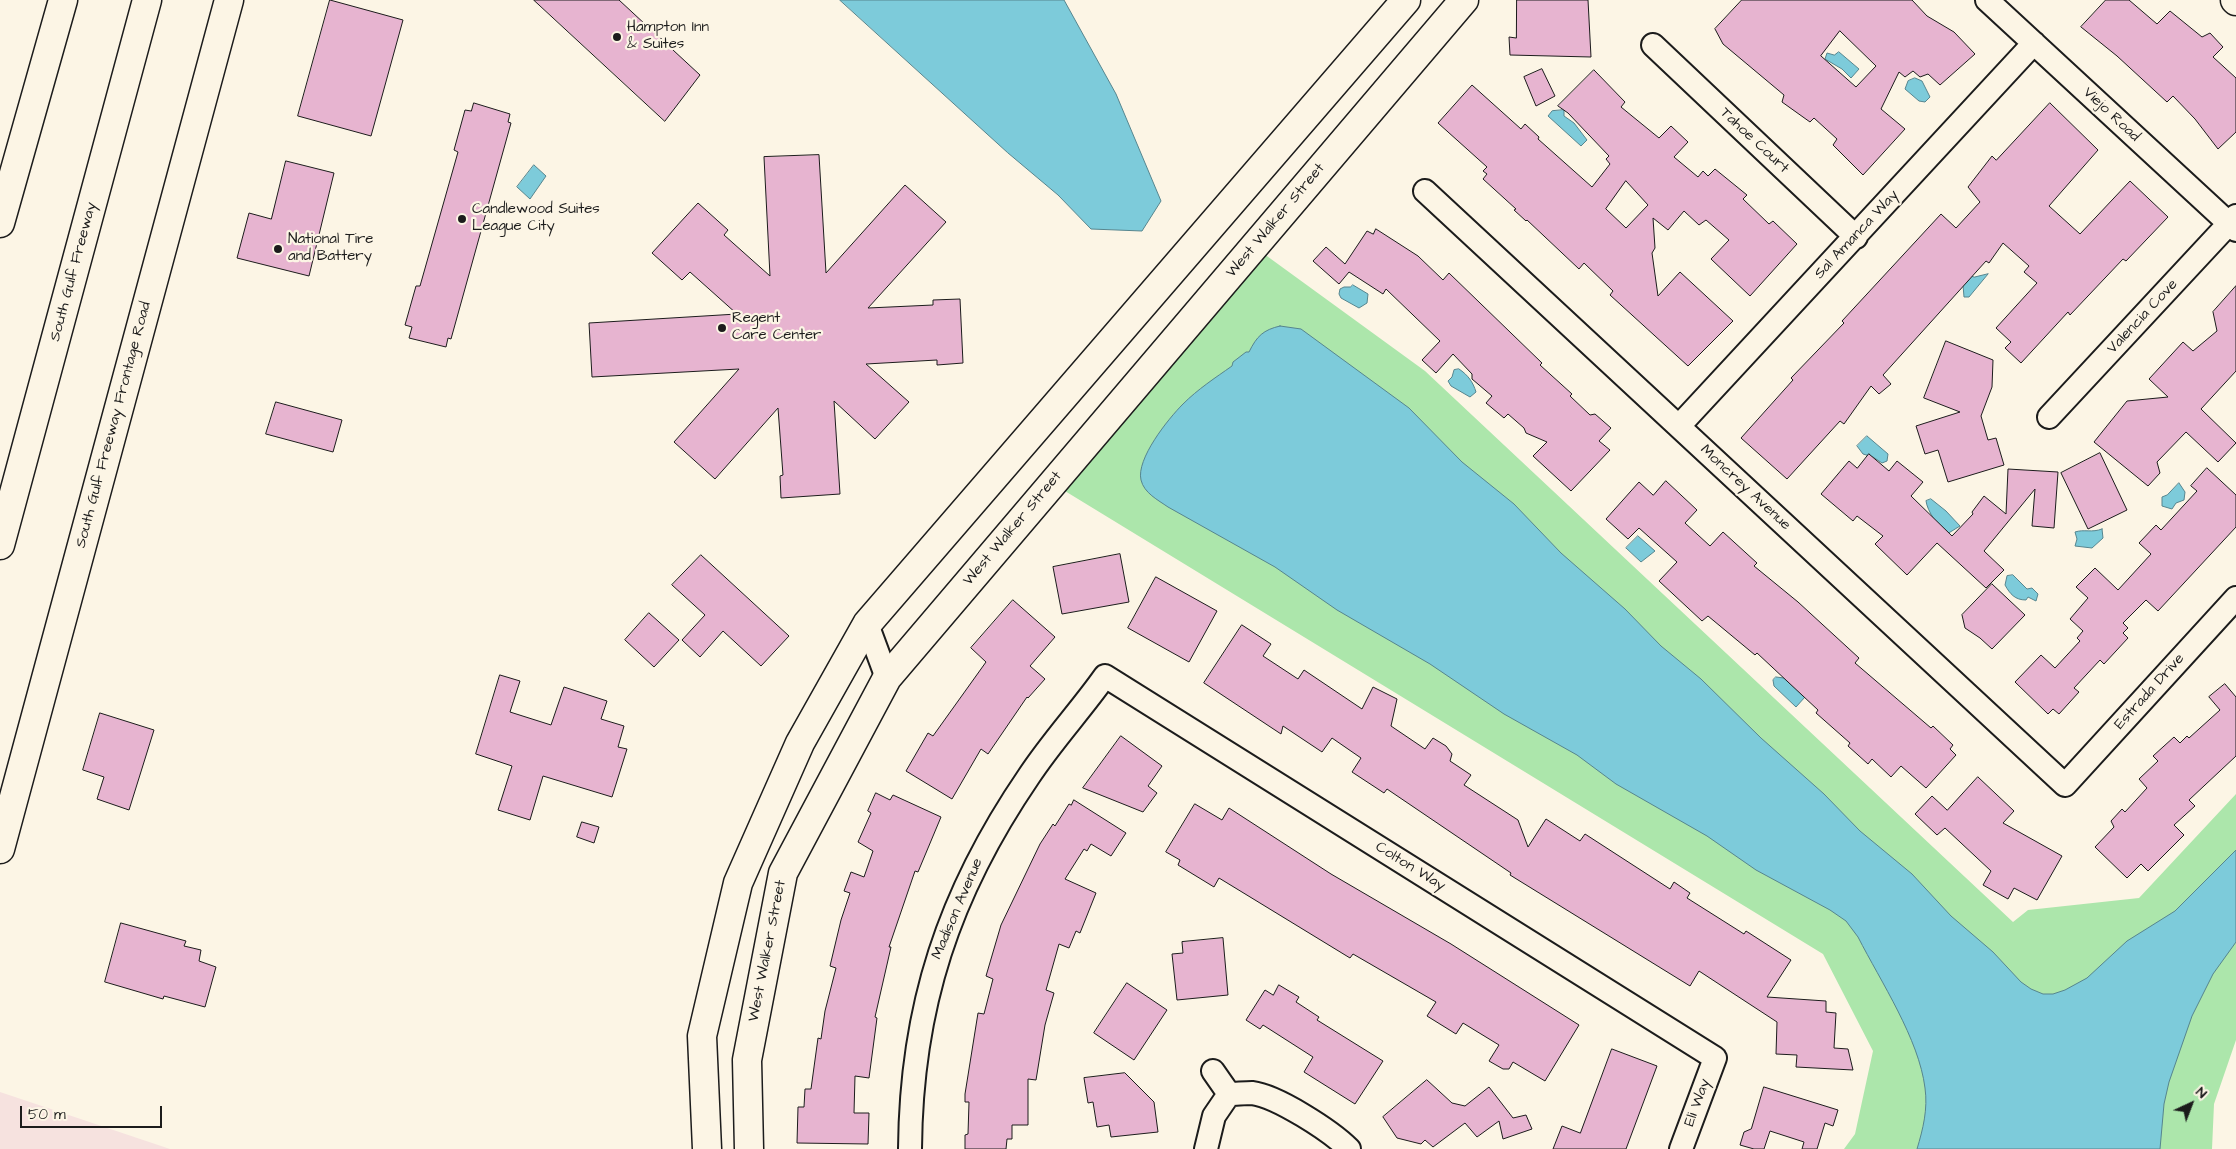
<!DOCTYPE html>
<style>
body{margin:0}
#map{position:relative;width:2236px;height:1149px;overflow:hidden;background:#fcf5e5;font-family:"Architects Daughter",sans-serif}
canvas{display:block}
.north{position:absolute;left:2166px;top:1079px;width:50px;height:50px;-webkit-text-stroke:4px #fcf5e5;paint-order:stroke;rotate:43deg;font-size:14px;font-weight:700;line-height:20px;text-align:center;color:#1c1c1c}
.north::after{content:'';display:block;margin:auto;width:18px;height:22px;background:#1c1c1c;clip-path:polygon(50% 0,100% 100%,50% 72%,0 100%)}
.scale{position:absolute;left:20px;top:1106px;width:142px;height:22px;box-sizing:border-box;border:2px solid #1c1c1c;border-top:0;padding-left:6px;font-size:15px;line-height:18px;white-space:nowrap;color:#1c1c1c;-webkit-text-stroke:4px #fcf5e5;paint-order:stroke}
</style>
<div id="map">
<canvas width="2236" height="1149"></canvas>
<div class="north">N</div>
<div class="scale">50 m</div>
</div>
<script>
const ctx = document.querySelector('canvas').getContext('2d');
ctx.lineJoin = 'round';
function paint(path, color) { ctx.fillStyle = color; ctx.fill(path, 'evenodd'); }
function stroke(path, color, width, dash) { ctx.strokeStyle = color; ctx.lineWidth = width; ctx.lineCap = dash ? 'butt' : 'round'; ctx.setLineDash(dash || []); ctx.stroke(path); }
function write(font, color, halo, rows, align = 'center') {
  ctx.font = font + ' "Architects Daughter",sans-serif'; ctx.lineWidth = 4.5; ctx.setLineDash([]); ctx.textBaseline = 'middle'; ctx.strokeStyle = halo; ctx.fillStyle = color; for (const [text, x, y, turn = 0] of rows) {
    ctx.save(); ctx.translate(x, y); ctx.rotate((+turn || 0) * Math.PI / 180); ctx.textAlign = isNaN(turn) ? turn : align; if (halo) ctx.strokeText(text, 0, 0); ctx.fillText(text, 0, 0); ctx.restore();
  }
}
const built = new Path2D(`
 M0,1092l170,57h-170z`);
const green = new Path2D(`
 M1260,251l165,120 588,551 15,-12 111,-12 97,-104v246l-22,64 -2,45h-368l11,-15 18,-83 -50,-97 -763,-466z`);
const water = new Path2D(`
 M840,0h224l52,94 45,107 -19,30 -51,-2 -33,-34 -50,-42z
 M1839,52l20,17 -8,9 -9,-9 -17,-10 2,-6 7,2z
 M1915,78l7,3 8,16 -5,5 -6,-1 -14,-12 3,-8z
 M1564,110v6l10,7 13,17 -6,6 -33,-30 4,-5z
 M534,165l12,11 -16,23 -13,-12z
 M1988,274l-19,23h-5l-1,-12 5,-10 6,2z
 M1353,285l15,9 -1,9 -8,5 -18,-10 -2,-4 1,-5 4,-2h6z
 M1280,326l21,3 108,79 53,54 52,42 47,49 64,56 36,37 40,33 60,59 63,56 36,37 52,43 39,42 42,36 28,30 10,7 12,5h10l12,-4 22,-12 40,-37 48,-30 61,-61v92l-23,32 -21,42 -23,66 -5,22 -4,45h-243c6,-20 11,-40 8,-61 -6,-49 -44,-106 -67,-151l-12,-16 -16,-11 -74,-40 -49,-34 -91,-52 -39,-29 -73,-41 -74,-50 -93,-54 -62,-43 -107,-60c-10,-7 -24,-14 -27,-27 -5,-21 27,-61 42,-76 15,-15 32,-26 49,-38l1,-4 13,-10h3c8,-16 14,-22 31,-26z
 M1459,369c9,6 14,13 17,23l-6,5 -19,-11 -3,-5 4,-4 2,-7z
 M1867,436l21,18 -1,7 -5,2 -9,-6 -10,-3 -6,-8z
 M2179,483l6,9 -1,8 -8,3 -4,6 -10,-3v-9l5,-2z
 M1931,499l15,12 14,15 -13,8c-8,-6 -20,-23 -21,-33z
 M2102,529l1,9 -11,10 -17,-2 2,-7 -2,-7c9,-3 17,1 27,-3z
 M1638,536l17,15 -14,11 -15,-14z
 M2013,575l14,14 5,-1 6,6 -2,7 -8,-4 -2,3c-11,0 -16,-6 -21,-15l2,-9z
 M1776,677l8,1 21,19 -9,10 -22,-21 -1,-6z`);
const building = new Path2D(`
 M330,0l73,20 -32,116 -73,-20z
 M534,0h85l81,75 -35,46z
 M1517,0h71l3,57 -81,-2 -1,-18 7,1z
 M1742,0h170l15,16 27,16 21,22 -35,31 -12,-11 -8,3 -7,-6 -8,6 -6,-5 -18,37 24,20 -42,46 -30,-30 4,-6 -23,-21 -4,4 -28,-20 2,-7 -61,-51 -8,-15zM1840,31l36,35 -20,21 -35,-31z
 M2106,0h23l28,24 13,-13 32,26 8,-4 13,14 -10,10 23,21v54l-18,17 -23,-30 -22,-23 -6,6 -50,-46 -36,-29z
 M1542,69l13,27 -19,10 -12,-29z
 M1594,70l31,32 -4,5 38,31 12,-12 17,16 -14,15 24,20 5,-6 5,5 7,-7 32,26 -4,4 26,25 4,-3 24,23 -47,52 -39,-37 18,-19 -23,-20 -7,5 -15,-14 -16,19 -15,-12 2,30 -3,5 6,43 22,-24 53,49 -45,45 -78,-71 3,-4 -29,-28 -5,6 -52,-49 -1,1 -12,-11 2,-1 -33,-30 4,-5 -4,-3 4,-4 -49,-44 34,-38 49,44 4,-5 14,13 -1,2 54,48 18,-23 -4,-5 3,-3 -41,-43 -10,-7zM1626,181l22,24 -22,23 -20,-19z
 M474,103l36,11 -2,8 3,1 -60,216 -3,-1 -2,9 -37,-9 3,-11 -7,-2 11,-39h4l38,-134 -4,-2 11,-40 6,1z
 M2050,103l48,47 -49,56 31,28 50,-53 38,36 -42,44 -3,-2 -53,56 -2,-3 -47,51 -16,-15 6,-6 -15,-14 41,-45 -13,-11 5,-6 -26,-23 -14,20 -3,-2 -103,114 8,9 -12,10 -8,-8 -27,38 -4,-3 -53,58 -46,-41 52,-58 -2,-2 53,-55 -2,-2 99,-107 15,14 24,-26 -12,-15 24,-31 4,4z
 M819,155l7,118 79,-88 41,37 -78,86 65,-3v-5l27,-1 3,64 -26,2v-5l-71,4 43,38 -34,37 -41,-38 6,93 -59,4 -1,-22 3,-1 -5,-67 -63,71 -41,-37 65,-73 -147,8 -3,-54 148,-9 -47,-42 -8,8 -30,-27 46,-50 30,27 -4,5 46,41 -6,-119z
 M286,161l48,12 -25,103 -72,-18 12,-45 22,6z
 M1376,229l42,27 25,24 6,-7 93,90 -2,2 32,29 -2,2 20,19 5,-1 16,14 -12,13 11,9 -39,41 -38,-35 14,-14 -21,-9 -2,-5 -16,-14 -4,4 -18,-15 6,-7 -20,-17v-5l-19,-20 -17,19 -14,-13 18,-19 -54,-52 -3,5 -34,-22 -10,12 -26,-23 13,-14 19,17 22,-33 6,3z
 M2236,286v85l-35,38 35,34 -18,19 -32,-30 -29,30 3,11 -12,13 -54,-44 33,-41 41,-4 -19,-18 34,-37 10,9 24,-20 -4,-19z
 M1946,341l47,19 -1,27 -11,29 7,24 8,-2 8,27 -56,17 -10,-32 -13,4 -9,-28 44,-14 -36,-14z
 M276,402l66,18 -9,32 -67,-18z
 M2100,453l27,57 -39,19 -27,-56z
 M1869,454l20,17 8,-10 26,21 -12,14 41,40 21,-22 -1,-2 12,-16 22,18 2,-45 50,3 -4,56 -22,-2 3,-37 -51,62 20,19 -18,18 -49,-45 -30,32 -32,-31 8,-8 -26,-20 -4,5 -32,-27 28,-33 8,7z
 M2207,468l29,27v32l-78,84 -12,-11 -23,23 5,5 -5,5 5,5 -24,26 -4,-4 -26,28 5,4 -20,22 -6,-5 -5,5 -33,-32 26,-27 14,13 25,-27 -3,-3 6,-7 -13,-12 18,-21 -12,-11 19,-19 23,22 33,-36 -12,-11 17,-18 5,5 36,-39 -6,-5z
 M1666,481l31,29 -12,13 25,23 13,-14 34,31 -3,3 44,36 61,56 -4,5 76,65 2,-2 20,19 -3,4 6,6 -30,33 -25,-22 -10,11 -19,-18 -4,5 -20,-18 2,-3 -34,-30 2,-3 -61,-57 -2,2 -47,-39 -6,5 -43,-40 18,-19 -38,-34 -11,11 -22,-20 33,-37 14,13z
 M1120,554l9,48 -67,12 -9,-47z
 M701,555l88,81 -28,30 -38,-35 -23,26 -18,-17 23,-25 -33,-30z
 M1156,577l61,34 -28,51 -61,-34z
 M1992,584l33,31 -33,34 -12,-11 -15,-10 -3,-13z
 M1013,600l42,37 -25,29 15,13 -17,19 -1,-1 -39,57 -7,-5 -29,50 -46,-28 22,-38 5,3 53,-74 -15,-14z
 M649,613l30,27 -25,27 -29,-27z
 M1242,625l29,19 -8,12 35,23 6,-9 58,39 11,-22 24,12 -6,27 34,23 8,-11 13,8 6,8 -2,7 21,14 -7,10 54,35 10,27 18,-28 34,22 5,-7 85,55 4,-7 16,11 -3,5 57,36 2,-3 45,29 -24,37 59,4v11l10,1 -2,35 14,1 5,21 -57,-3 1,-12 -21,-1 1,-32 -78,-51 -9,15 -180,-111 1,-2 -124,-84 -3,4 -32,-21 9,-14 -29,-20 -10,14 -39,-26 -2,8 -77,-51z
 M500,675l20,6 -10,31 41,13 13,-38 43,14 -6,18 23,7 -6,21 9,2 -15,48 -69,-21 -13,44 -32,-10 14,-44 -36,-12z
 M2225,684l11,13v59l-47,44 6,6 -21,19 10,10 -36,36 -7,-7 -14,14 -32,-31 19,-20 -3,-6 11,-12 3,3 22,-24 -8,-9 19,-18 -5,-5 21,-19 6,6 7,-7 2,2 31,-28 -11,-13z
 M100,713l54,17 -25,80 -32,-11 7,-22 -21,-7z
 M1121,736l41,30 -14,20 9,7 -14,19 -60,-24z
 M1978,777l36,34 -11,12 59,33 -25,44 -23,-12 -6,11 -25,-14 8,-14 -46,-43 -8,7 -22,-21 17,-18 15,14z
 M876,793l14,7 3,-5 48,22 -23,55 -3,-1 -26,76h2l-16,70 2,1 -8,60 -14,-2 -1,37h15l-1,31 -71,-1 1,-36h6l1,-18h6l7,-51 3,1 4,-28 11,-43 -6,-2 11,-46 9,-27 -6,-2 7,-19 13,5 9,-26 -15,-9 13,-29 -3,-2z
 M1074,800l52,33 -15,23 -20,-12 -4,7 -3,-2 -19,30 31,14 -16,40 -4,-2 -7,17 -10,-4 -13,46 8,3 -9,32 -9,55 -8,-1v46h-16v14h-5l-1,10h-41v-14l3,-1 1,-32h-4v-8l13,-81 6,1 9,-35 -7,-3 15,-51 39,-81 13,-20 2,2 14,-22 2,1z
 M1195,804l27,16 7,-12 102,66 120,70 128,81 -34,56 -32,-19 -4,7h-6l-14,-8 10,-16 -36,-22 -7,11 -29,-18 9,-14 -83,-48 -3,4 -131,-80 -5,9 -36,-22 2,-5 -14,-8z
 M582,822l17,5 -5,16 -17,-6z
 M121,923l65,18 -2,5 17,4 -2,11 17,6 -11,40 -41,-11 -1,3 -58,-17z
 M1223,938l5,57 -51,5 -5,-46 11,-1 -1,-11z
 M1127,983l40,27 -33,50 -40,-27z
 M1279,985l20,12 -3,5 23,15 -2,3 66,41 -28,43 -51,-32 9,-15 -50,-32 -3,4 -14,-9 19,-30 8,5z
 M1612,1049l45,17 -31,83h-73l9,-23 18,7z
 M1125,1073l29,29 4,30 -47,5 -2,-12 -12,2 -4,-25 -5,1 -4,-25z
 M1427,1080l25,23 13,3 24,-19 24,31 13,-3 6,14 -29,10 -4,-18 -22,16 -12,-14 -32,24 -8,-7 -4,4 -24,-6 -14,-21z
 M1764,1087l74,23 -5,16 -8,-3 -8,26h-15l2,-7 -34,-11 -6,18h-10l-14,-4 4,-13 7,-3z`);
const street = new Path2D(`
 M1987,0l249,230
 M1653,45l203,192
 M1425,191l640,594 171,-187
 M2049,417l187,-201
 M1679,426l355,-383
 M867,624l20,54
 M1213,1071l16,23
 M910,1149c1,-142 39,-256 119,-373 23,-35 52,-66 76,-100l610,382 -34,91
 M1206,1149l8,-33 15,-22c7,0 15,-1 23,-1 25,3 79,38 97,56`);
const secondary = new Path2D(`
 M2235,0l1,1
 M0,849l229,-849
 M707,1149l-5,-113 36,-153 62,-140 67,-119 539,-624
 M749,1149l-2,-89 36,-187 104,-195 577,-678`);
const highway = new Path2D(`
 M0,223l63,-223
 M0,545l147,-545`);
const markers = [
 [617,37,5,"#1c1c1c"],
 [462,219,5,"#1c1c1c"],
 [278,249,5,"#1c1c1c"],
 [722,328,5,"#1c1c1c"]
];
const poiNames = [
 ["Hampton Inn",627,28],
 ["& Suites",627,45],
 ["Candlewood Suites",472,210],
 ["League City",472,227],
 ["National Tire",288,240],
 ["and Battery",288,257],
 ["Regent",732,319],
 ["Care Center",732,336]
];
const streetNames = [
 ["Viejo Road",2111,115,43],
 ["Tahoe Court",1754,141,43],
 ["West Walker Street",1276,221,-50],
 ["Sal Amanca Way",1857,235,-47],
 ["South Gulf Freeway",74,272,-75],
 ["Valencia Cove",2143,317,-47],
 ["South Gulf Freeway Frontage Road",114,425,-75],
 ["Moncrey Avenue",1745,488,43],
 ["West Walker Street",1013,529,-50],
 ["Estrada Drive",2150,692,-48],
 ["Colton Way",1410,867,32],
 ["Madison Avenue",958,909,-67],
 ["West Walker Street",768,951,-79],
 ["Eli Way",1698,1103,-70]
];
paint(built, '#f6e2df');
paint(green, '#ace6ab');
paint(water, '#7dcbda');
stroke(water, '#56858e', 1);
paint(building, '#e7b4d0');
stroke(building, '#1c1c1c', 1);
stroke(street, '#1c1c1c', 26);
stroke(secondary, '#1c1c1c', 31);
stroke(highway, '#1c1c1c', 31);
stroke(street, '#fcf5e5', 22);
stroke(secondary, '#fcf5e5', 28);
stroke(highway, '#fcf5e5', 28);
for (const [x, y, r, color] of markers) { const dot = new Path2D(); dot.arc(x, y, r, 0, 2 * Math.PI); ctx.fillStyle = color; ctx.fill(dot); stroke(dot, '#fcf5e5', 2); }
write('15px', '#1c1c1c', '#fcf5e5', poiNames, 'left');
write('15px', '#1c1c1c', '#fcf5e5', streetNames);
</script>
